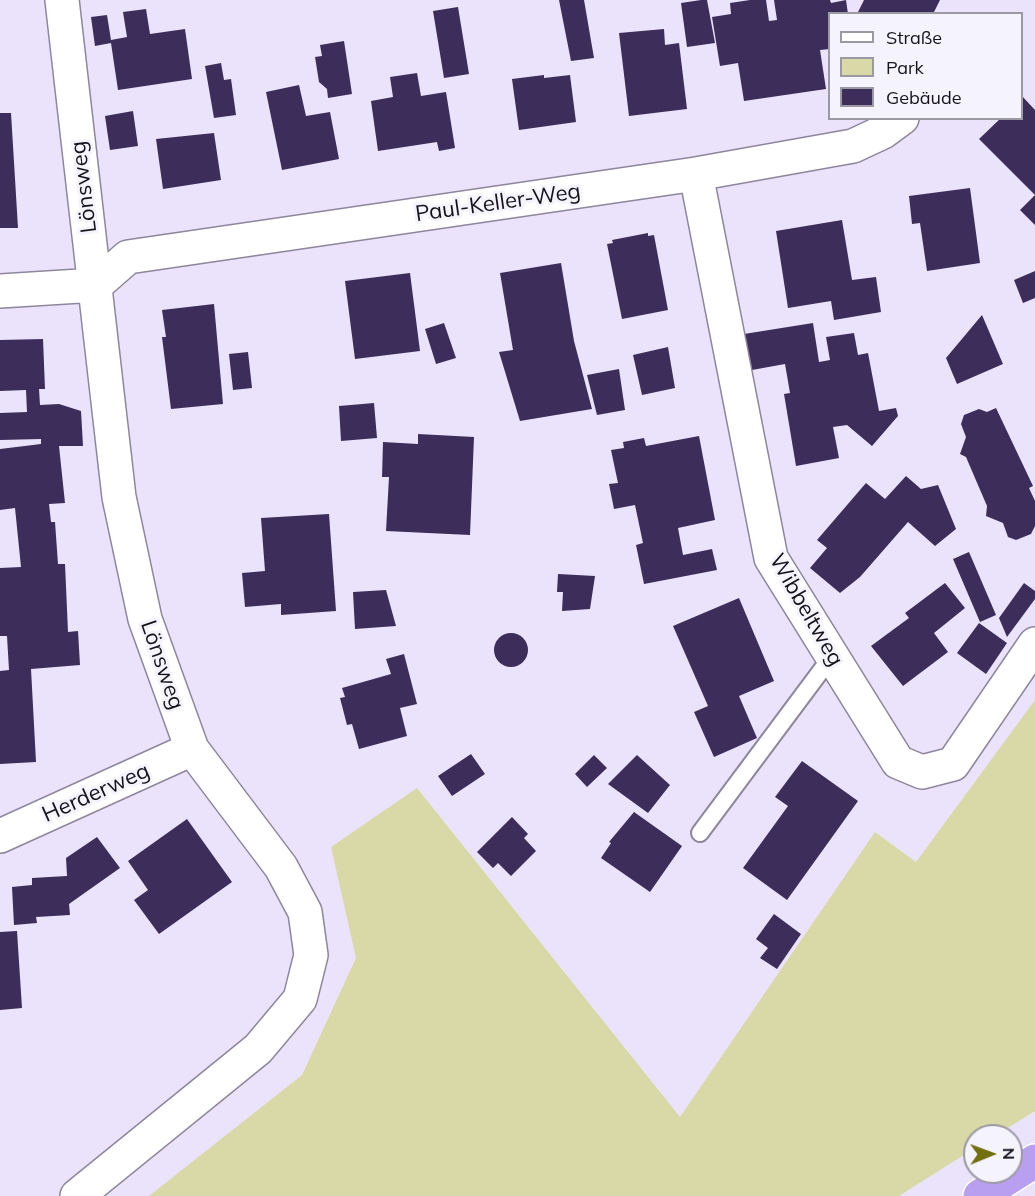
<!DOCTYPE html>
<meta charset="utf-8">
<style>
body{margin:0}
#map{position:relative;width:1035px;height:1196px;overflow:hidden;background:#eae3fb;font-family:Mulish,sans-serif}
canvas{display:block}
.legend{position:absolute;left:828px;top:12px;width:195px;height:108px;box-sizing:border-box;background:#f5f3fd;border:2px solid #9b99a2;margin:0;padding:8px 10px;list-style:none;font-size:18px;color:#15121a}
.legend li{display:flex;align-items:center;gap:12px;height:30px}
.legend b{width:30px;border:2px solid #9b99a2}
.north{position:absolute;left:963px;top:1124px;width:60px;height:60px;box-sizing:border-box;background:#f5f3fd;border:2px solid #9b99a2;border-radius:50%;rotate:89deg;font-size:16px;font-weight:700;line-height:24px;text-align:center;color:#15121a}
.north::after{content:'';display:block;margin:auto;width:21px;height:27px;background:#716f10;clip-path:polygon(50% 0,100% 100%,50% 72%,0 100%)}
</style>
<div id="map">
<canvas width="1035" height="1196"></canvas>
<ul class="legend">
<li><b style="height:8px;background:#fff"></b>Straße</li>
<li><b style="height:16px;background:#d9d9a7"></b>Park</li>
<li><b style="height:16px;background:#3d2d5a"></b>Gebäude</li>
</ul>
<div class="north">N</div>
</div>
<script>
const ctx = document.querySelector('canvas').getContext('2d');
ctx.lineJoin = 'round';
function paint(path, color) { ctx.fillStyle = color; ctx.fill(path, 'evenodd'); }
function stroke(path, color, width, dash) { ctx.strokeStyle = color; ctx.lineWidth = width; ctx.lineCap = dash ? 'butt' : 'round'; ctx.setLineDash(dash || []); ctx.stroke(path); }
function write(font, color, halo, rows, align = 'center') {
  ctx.font = font + ' Mulish,sans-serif'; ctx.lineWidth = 6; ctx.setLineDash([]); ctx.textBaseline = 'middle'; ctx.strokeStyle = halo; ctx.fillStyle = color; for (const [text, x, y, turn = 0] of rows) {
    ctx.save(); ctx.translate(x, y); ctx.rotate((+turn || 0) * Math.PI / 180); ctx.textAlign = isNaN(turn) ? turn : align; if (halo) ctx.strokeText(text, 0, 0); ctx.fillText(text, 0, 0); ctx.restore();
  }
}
const green = new Path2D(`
 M1035,700v411l-40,25h-20v12l-76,48h-750l153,-121 54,-117 -25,-111 86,-59 263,329 195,-285 41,30z`);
const building = new Path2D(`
 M559,0h25l10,58 -23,3z
 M701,0h6l8,43 -28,4 -6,-44z
 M750,0h16l3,21 8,-1 -3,-20h56l1,3 15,-3 2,14h-18v35l-10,1 6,39 -82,12 -6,-38 -18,3 -8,-49 19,-3 -1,-11z
 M864,0h76l-7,14h-76z
 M458,7l11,67 -25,4 -11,-67z
 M146,9l4,25 35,-5 7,50 -74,11 -7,-47 -16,3 -4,-29 16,-2 4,25 16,-3 -4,-25z
 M664,29l1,16 14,-2 8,66 -58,7 -10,-83z
 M344,41l8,53 -24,4 -1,-9 -8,-7 -4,-25 7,-1 -2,-11z
 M221,63l3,17 7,-1 5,36 -22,3 -9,-52z
 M417,73l4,23 25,-4 9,56 -16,3 -2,-9 -59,9 -7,-50 22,-4 -3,-20z
 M544,75v3l26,-3 6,47 -57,8 -7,-51z
 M299,85l7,31 24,-4 9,47 -57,11 -16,-78z
 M1022,96l13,14v115l-15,-15 15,-15 -56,-56 22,-21h21z
 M133,111l5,35 -28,4 -5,-34z
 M0,113h11l7,115h-18z
 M214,133l7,47 -58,9 -7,-50z
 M970,188l10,75 -53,8 -7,-48 -8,1 -3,-28z
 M842,220l10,60 24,-3 5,35 -47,8 -3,-19 -43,7 -12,-77z
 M648,233v3l6,-1 14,75 -46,9 -15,-75 6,-1 -1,-3z
 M561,263l13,78 18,68 -72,12 -21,-69 14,-2 -13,-77z
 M1035,271v27l-12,5 -9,-23z
 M410,273l10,78 -65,8 -10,-78z
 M214,304l9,100 -52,5 -9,-72h4l-4,-27z
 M982,315l21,49 -46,20 -11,-26z
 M444,323l12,35 -20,6 -11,-35z
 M813,323l6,39 11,-2 -4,-23 28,-4 4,22 10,-2 11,58 17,-3 2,8 -26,30 -25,-21 -14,2 6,31 -43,8 -12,-72 6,-1 -5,-29 -33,6 -8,-36z
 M43,339l2,50h-6l1,16 19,-1 22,7 2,35h-24l6,57 -16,1 2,18h4l3,42h7l3,68 10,-1 2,34 -49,4 5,93 -36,2v-93l9,-1 -2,-34h-7v-68l21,-1 -6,-59 -15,2v-61l41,-5v-5l-41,1v-27l27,-1 -1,-22 -26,1v-51z
 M668,347l7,41 -33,7 -9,-40z
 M248,352l4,36 -19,2 -4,-36z
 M619,369l6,41 -28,5 -10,-40z
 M374,403l3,35 -36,3 -2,-35z
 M996,408l37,78 -4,2 6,13v25l-4,8 -15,6 -8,-3 -5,-14 -17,-7 1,-10 -21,-49 -6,-3 6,-17 -5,-13 3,-9 15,-6 8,3z
 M418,434l56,3 -4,98 -84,-4 3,-54h-7l1,-35 35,2z
 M699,436l16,84 -37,8 5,27 29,-6 5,21 -73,14 -8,-39 7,-2 -8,-38 -21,4 -5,-25 9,-1 -7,-33 13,-2 -1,-6 21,-4 2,8z
 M906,476l15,13 17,-4 18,44 -21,17 -27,-24 -48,55 -20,16 -30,-25 17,-20 -10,-8 49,-57 19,16z
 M329,514l7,97 -55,4v-11l-36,3 -3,-34 23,-2 -4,-53z
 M969,552l27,63 -16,7 -27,-63z
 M558,574l37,2 -5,33 -28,2 1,-19h-6z
 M945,583l20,25 -31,25 14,19 -45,34 -32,-40 38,-28 -4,-5z
 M1024,583l11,8v8l-28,38 -8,-19z
 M386,590l10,36 -41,3 -2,-37z
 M739,598l35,83 -35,15 18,42 -43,19 -20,-45 14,-6 -35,-80z
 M979,623l28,20 -21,31 -29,-21z
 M494 650a17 17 0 1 1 34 0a17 17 0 1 1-34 0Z
 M404,654l13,50 -17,4 7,28 -48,13 -7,-25 -5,1 -7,-27 5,-1 -3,-9 49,-14 -5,-15z
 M471,754l14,20 -33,22 -14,-20z
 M594,755l13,13 -20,19 -12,-13z
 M637,755l33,30 -22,28 -40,-29z
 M802,761l56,40 -71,99 -44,-32 45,-62 -13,-9z
 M634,812l48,34 -32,46 -49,-34 10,-15 -2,-1z
 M512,817l16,17 -4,4 12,13 -25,25 -13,-13 -5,5 -16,-16z
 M187,819l45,63 -73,52 -25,-34 14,-10 -20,-29z
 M97,837l23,31 -51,36 1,11 -34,2 1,6 -23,2 -2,-38 20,-2v-7l35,-2 -1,-18z
 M774,914l27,20 -24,35 -17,-11 8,-10 -12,-9z
 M17,931l5,77 -22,2v-78z`);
const lane = new Path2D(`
 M700,833l132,-177`);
const street = new Path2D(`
 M62,0l57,497 26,122 47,130 89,118 24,45 6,43 -11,44 -42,50 -181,147
 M696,174l75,384 127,204 24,10 31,-8 82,-120
 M96,285l32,-28 568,-83 157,-28 30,-14 19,-14
 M0,291l96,-6
 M0,836l192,-87`);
const highway = new Path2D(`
 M980,1196l55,-35`);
const streetNames = [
 ["Lönsweg",84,187,-97],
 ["Paul-Keller-Weg",498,203,-8],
 ["Wibbeltweg",806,610,60],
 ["Lönsweg",162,665,71],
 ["Herderweg",96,793,-24]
];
paint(green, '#d9d9a7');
paint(building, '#3d2d5a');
stroke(lane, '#8d869c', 20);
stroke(street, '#8d869c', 36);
stroke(highway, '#fff', 36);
stroke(lane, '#fff', 16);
stroke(street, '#fff', 33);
stroke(highway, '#b99fef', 33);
write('22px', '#15121a', '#f5f3fd', streetNames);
</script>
